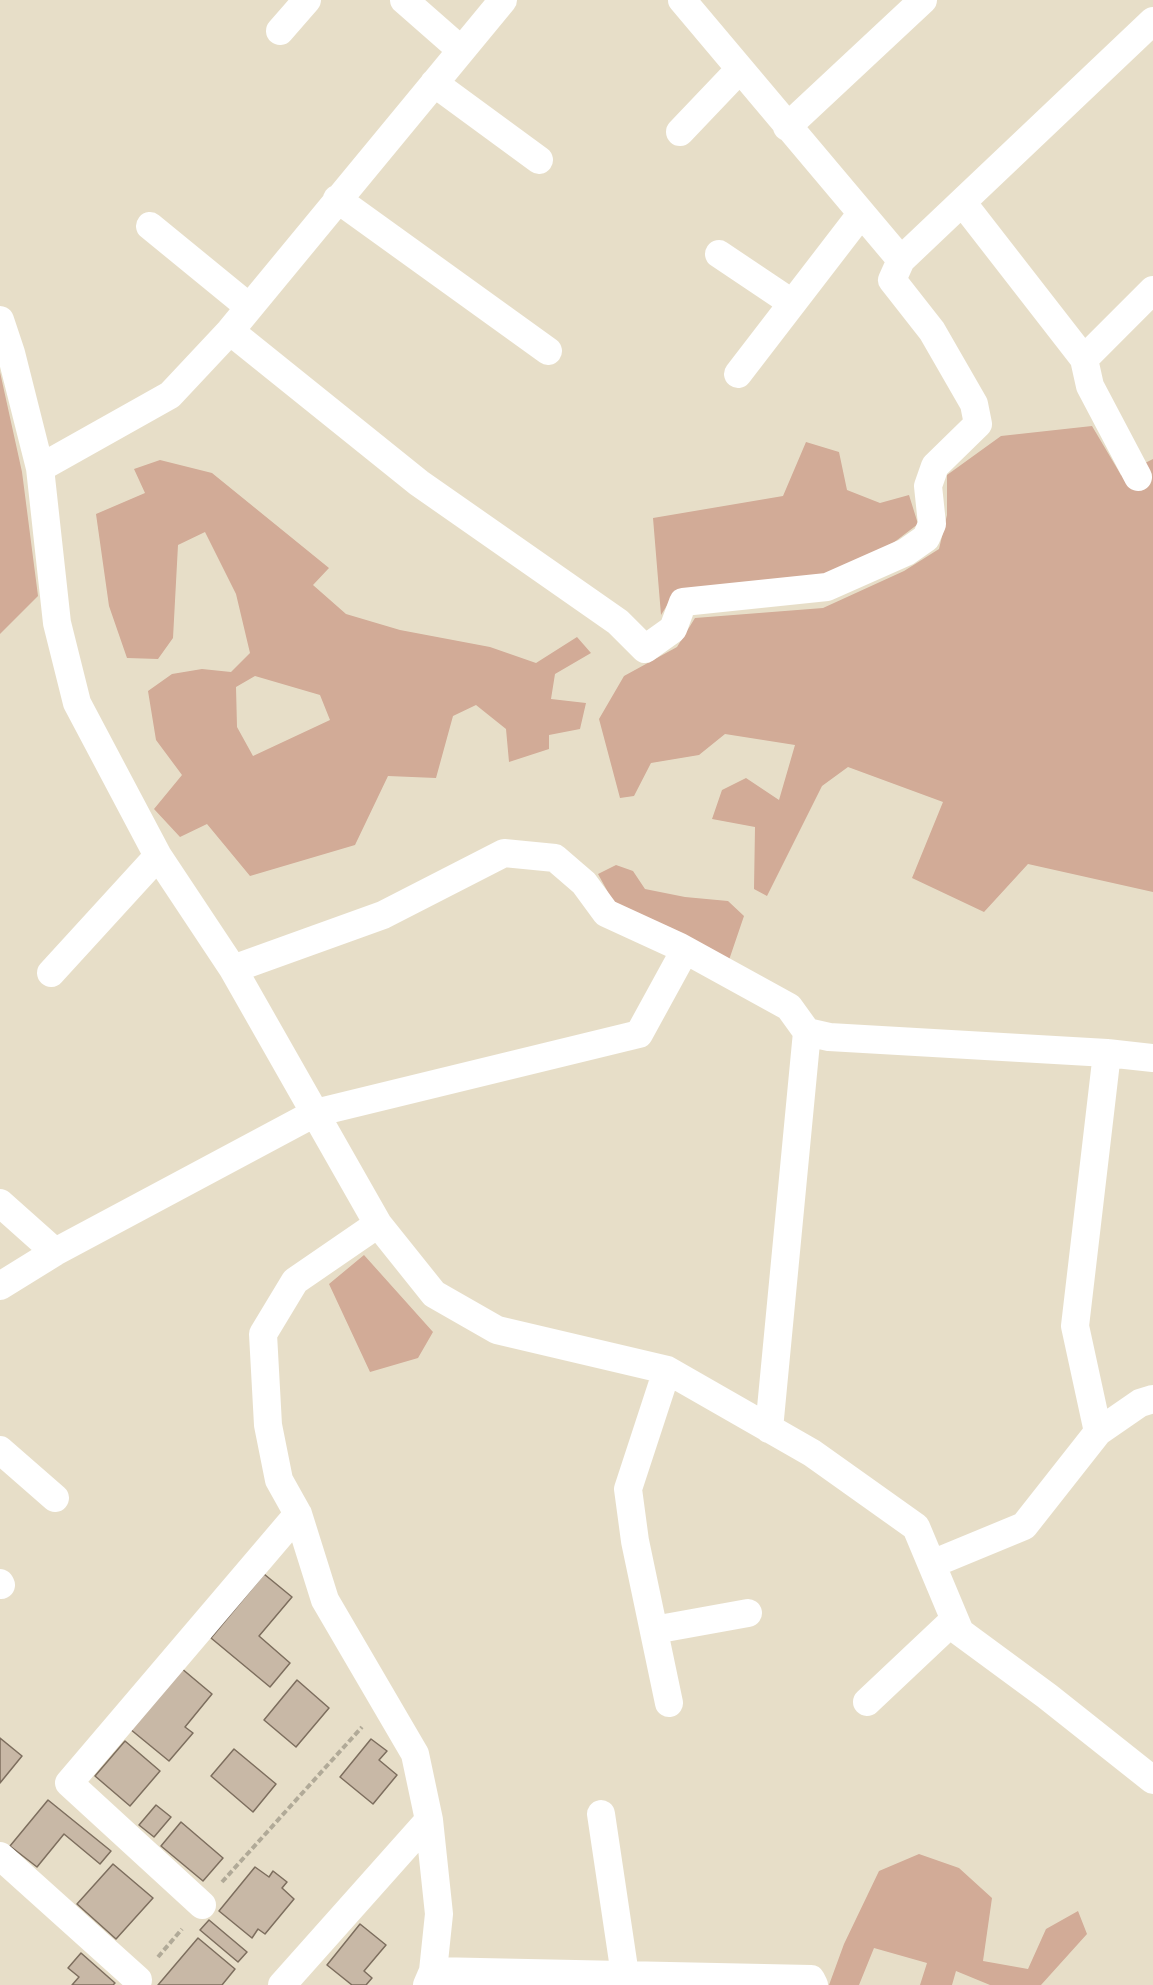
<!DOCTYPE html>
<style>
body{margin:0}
canvas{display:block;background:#e7dec8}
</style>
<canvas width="1153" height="1985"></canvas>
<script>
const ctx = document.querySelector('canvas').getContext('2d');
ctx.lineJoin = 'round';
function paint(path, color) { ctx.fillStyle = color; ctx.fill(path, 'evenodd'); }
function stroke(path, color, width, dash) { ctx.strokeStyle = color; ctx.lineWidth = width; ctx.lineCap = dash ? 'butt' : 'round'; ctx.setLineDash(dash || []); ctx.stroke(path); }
const green = new Path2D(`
 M0,372l22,100 16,124 -38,38z
 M1092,426l29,49 32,-16v433l-125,-28 -44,48 -72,-34 31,-76 -95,-35 -26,19 -55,110 -13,-7 1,-62 -43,-8 10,-29 24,-12 33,22 16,-55 -70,-11 -26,21 -48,8 -17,33 -14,2 -21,-79 25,-43 53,-29 18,-29 128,-10 81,-37 35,-22 8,-34v-40l54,-39z
 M806,442l33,10 8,38 33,13 29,-8 9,29 -34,26 -63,27 -145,14 -15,24 -8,-97 130,-22z
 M160,460l52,13 117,95 -16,17 33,29 54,16 90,17 46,16 41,-26 14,16 -36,21 -4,25 35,4 -6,26 -31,6v14l-40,13 -3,-33 -30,-24 -23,11 -17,62 -48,-2 -33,69 -105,31 -43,-52 -27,13 -26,-28 28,-34 -26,-35 -8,-49 24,-17 30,-5 29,3 19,-19 -14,-59 -31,-62 -27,13 -5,93 -15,21 -31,-1 -18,-52 -13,-92 49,-21 -11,-24zM255,676l65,19 10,25 -77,36 -16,-29 -1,-40z
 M616,865l17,6 12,18 40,8 43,4 16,15 -15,44 -114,-55 -17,-31z
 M364,1255l69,77 -15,26 -48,14 -41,-88z
 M919,1854l40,14 33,30 -9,63 45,8 18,-40 32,-18 9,23 -46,51h-51l-34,-14 -4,14h-32l7,-22 -53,-15 -15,37h-30l15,-41 35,-73z`);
const building = new Path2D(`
 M264,1574l28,23 -33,39 31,27 -20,24 -59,-49z
 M181,1668l31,26 -27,33 8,6 -24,28 -39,-32z
 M297,1680l32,28 -33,39 -32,-27z
 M0,1738l22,18 -22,27z
 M371,1739l16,12 -8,9 18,15 -24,29 -33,-27z
 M125,1741l35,30 -30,35 -35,-30z
 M234,1749l42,35 -23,28 -42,-36z
 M48,1800l63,51 -11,13 -36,-30 -27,33 -27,-21z
 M156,1805l15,12 -17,20 -15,-12z
 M181,1822l42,36 -20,23 -42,-35z
 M113,1864l40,34 -37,41 -39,-35z
 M255,1867l14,10 4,-6 14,11 -5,6 12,11 -29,35 -7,-5 -6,9 -33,-27z
 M209,1920l38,32 -9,10 -38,-32z
 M360,1924l26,21 -22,26 8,7 -6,7h-14l-25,-20z
 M198,1938l37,31 -13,16h-64z
 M81,1953l34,30 -2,2h-41l7,-8 -11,-9z`);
const path = new Path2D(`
 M222,1882l140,-155
 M158,1957l24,-28`);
const minor = new Path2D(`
 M404,0l57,50
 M682,0l219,260
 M280,31l27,-31
 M434,83l105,77
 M787,127l136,-127
 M680,132l60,-63
 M337,199l211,152
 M962,202l122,157 69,-69
 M150,226l99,81
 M719,254l73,49
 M0,320l11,33 29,115 17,155 20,80 81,153 75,113 145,255 56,70 63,36 170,40 145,83 104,74 44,105 87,64 106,84
 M230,331l189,152 199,139 27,27 28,-20 10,-27 144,-15 79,-35 20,-14 6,-14 -4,-38 7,-20 43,-42 -4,-20 -42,-73 -40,-51 9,-20 252,-239
 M1084,359l6,27 48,91
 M738,374l123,-160
 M40,468l130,-73 60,-64 273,-331
 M233,969l150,-54 121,-62 51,5 29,25 22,30 74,34 109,60 18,25 22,5 278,16 46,5
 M51,973l107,-117
 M0,1203l55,49
 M378,1224l-83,57 -32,53 5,91 11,55 19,34 27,86 90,154 14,66 10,94 -6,57 -6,14
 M0,1286l55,-34 260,-139 324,-79 46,-84
 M667,1370l-39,119 7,52 34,162
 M769,1429l38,-397
 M1098,1432l-23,-106 32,-273
 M0,1450l55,48
 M932,1564l92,-38 74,-94 42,-29 13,-4
 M0,1583l1,2
 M654,1630l94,-17
 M867,1702l87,-82
 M601,1814l24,161
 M0,1856l138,124
 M202,1905l-133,-122 229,-269
 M433,1971l378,8 3,6
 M282,1985l147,-165`);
paint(green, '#d2ab97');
paint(building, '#c8b8a6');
stroke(building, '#7d6e5e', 1.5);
stroke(path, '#b1aa98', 4, [6, 3]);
stroke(minor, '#fff', 28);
</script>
